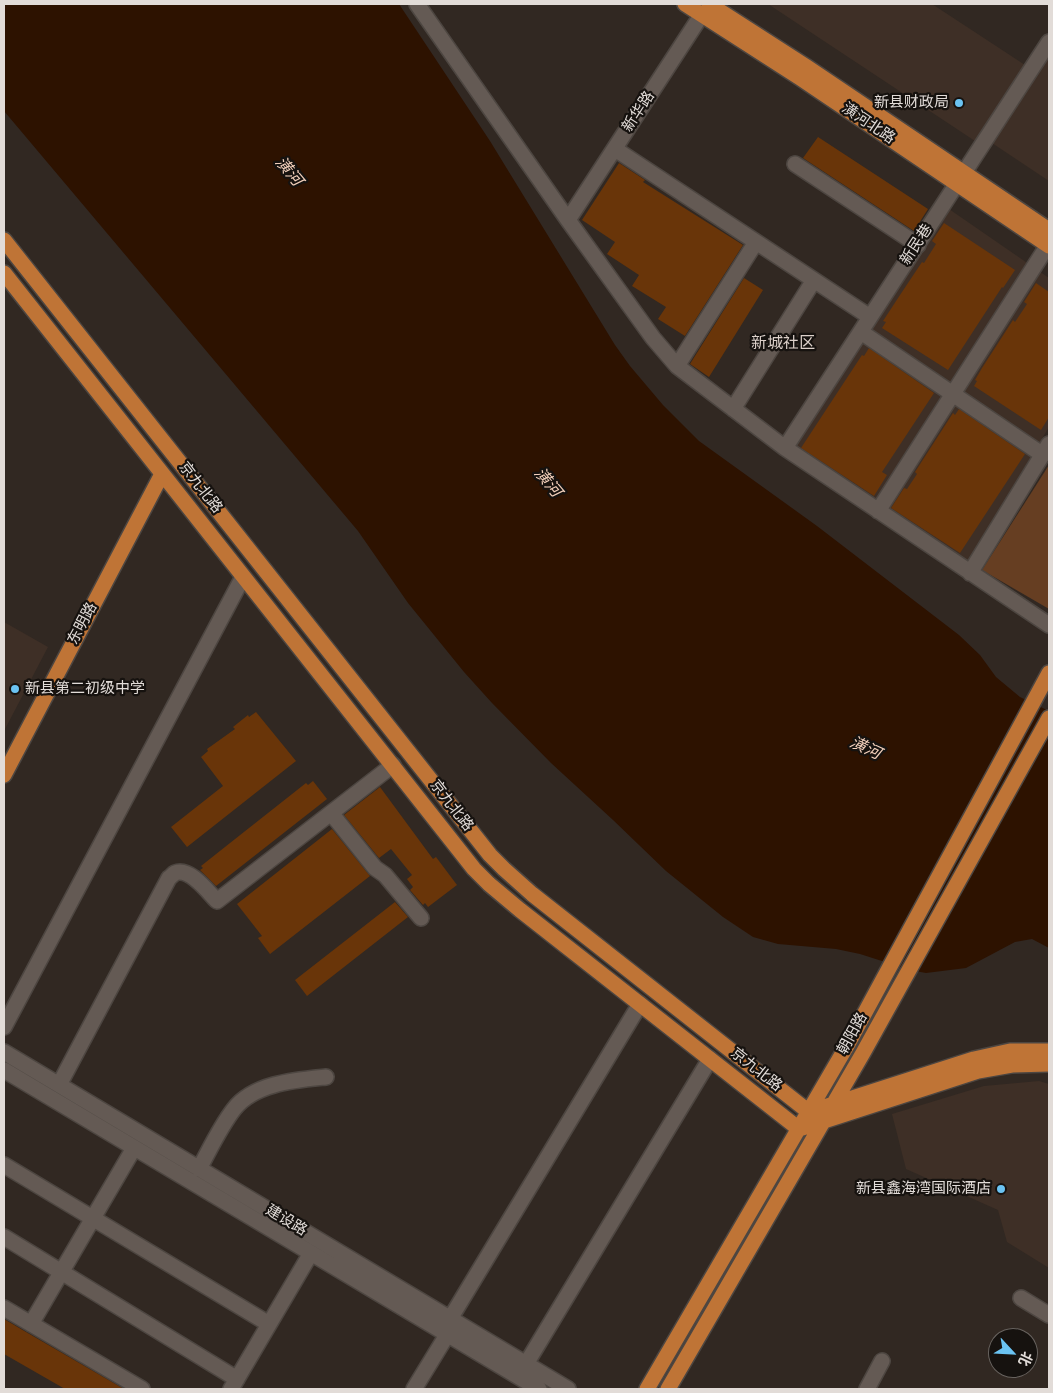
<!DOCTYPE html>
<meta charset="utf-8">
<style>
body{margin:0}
#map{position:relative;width:1053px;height:1393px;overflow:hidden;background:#312822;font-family:"Titillium Web","Noto Sans SC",sans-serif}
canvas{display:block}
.frame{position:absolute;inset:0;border:5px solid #e2dcd8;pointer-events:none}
.north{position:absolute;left:988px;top:1328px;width:50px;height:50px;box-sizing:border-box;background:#16120f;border:1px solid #68635f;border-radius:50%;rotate:115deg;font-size:14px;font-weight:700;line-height:20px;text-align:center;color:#e2dcd8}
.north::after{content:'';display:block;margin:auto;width:18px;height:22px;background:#6bc3f2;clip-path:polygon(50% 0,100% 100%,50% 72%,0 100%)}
</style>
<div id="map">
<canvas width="1053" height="1393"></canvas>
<div class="frame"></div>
<div class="north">北</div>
</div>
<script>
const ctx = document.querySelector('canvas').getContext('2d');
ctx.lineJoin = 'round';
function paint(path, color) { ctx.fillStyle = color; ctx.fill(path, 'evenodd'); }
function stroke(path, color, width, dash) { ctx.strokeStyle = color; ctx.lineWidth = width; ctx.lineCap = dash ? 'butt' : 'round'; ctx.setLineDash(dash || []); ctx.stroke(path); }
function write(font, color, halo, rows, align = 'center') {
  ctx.font = font + ' "Titillium Web","Noto Sans SC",sans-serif'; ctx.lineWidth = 4.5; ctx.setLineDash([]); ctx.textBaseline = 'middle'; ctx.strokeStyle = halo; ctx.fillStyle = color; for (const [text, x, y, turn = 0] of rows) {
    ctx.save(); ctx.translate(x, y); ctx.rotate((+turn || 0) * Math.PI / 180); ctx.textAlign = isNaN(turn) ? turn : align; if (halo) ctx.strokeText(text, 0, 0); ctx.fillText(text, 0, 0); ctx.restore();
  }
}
const built = new Path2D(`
 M768,4h164l93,61 -50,76z
 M1049,55v126l-57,-38z
 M949,209l100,69v149l-82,136 -177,-117z
 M4,622l44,25 -44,84z
 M1039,1081l10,3v184l-42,-26 -9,-32 -92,-41 -14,-55 92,-28z`);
const green = new Path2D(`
 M1049,465v144l-67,-39z`);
const water = new Path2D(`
 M4,4h395l91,137 125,204 15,21 33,39 36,36 118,85 142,109 21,20 16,22 24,20 29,14v237l-17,-9 -17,3 -49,26 -40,5 -16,-3 -50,-16 -24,-5 -58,-5 -25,-7 -30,-20 -57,-46 -53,-51 -62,-57 -59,-60 -28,-31 -56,-69 -50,-72 -354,-420z`);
const building = new Path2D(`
 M818,137l110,72 -14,22 -111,-73z
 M619,163l26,17 -2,2 100,63 -58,91 -27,-17 8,-12 -34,-21 7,-11 -32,-21 8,-12 -33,-22z
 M944,223l71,47 -12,18 -1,-1 -54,83 -66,-42 4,-6 -3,-1 17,-26 22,-33 2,1 12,-19 -4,-3z
 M744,278l19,12 -54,87 -19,-13z
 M1036,283l13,9v125l-8,13 -67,-44 3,-5 -2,-1 7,-12 31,-48 2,2 12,-18 -3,-2z
 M869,348l65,45 -52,79 5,3 -13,21 -73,-48 61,-93 2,1z
 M959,409l66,45 -65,99 -69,-45 13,-20 3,1 10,-15 -2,-2 38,-59 2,2z
 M256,712l40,49 -109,86 -16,-20 52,-41 -22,-29 7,-6 -1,-2 28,-20 -2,-2 15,-12 1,2z
 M313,781l14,18 -111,87 -16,-16 3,-2 -2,-2 29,-23 76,-60 2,2z
 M380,787l53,72 3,-2 21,28 -29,22 -3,-4 -2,2 -13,-15 3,-3 -6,-8 5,-4 -21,-26 -12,9 -35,-43z
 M332,829l38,47 -100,78 -12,-16 4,-2 -25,-32z
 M395,902l13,15 -101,79 -12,-16z
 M4,1319l22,13 98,57h-59l-61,-35z`);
const minor = new Path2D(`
 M417,4l151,216 85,118 24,28 108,82 264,177
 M615,149l255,168
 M795,164l123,81
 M568,220l140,-215
 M861,332l182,123
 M677,366l79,-124
 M733,409l81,-129
 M785,448l264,-406
 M878,511l170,-266
 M970,573l79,-129
 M331,813l44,55 10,7 36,43
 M4,1027l239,-450
 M4,1052l564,337
 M4,1070l535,319
 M59,1085l110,-207c2,-1 4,-4 6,-5 15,-6 33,19 42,28l176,-136
 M4,1165l265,159
 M199,1169c11,-20 21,-42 35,-60 20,-26 62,-29 92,-32
 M4,1237l233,142
 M1021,1298l28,17
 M4,1308l138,81
 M450,1319l190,-315
 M31,1324l103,-176
 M526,1364l184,-305
 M231,1389l80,-136
 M414,1389l33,-54
 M867,1389l15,-28`);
const major = new Path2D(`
 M685,4l115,74 249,168
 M709,4l98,63 242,163
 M4,240l486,615 14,14 28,25 277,218 165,-53 36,-8h39
 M4,273l470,596 15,15 31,26 279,219 179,-58 34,-6 37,-1
 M4,775l158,-301
 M647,1389l201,-345 201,-371
 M668,1389l195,-336 186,-335`);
const markers = [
 [959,103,5,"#6bc3f2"],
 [15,689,5,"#6bc3f2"],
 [1001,1189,5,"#6bc3f2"]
];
const poiNames = [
 ["新县财政局",949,103],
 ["新县第二初级中学",25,689,"left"],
 ["新县鑫海湾国际酒店",991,1189]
];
const streetNames = [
 ["新华路",639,112,-57],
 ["潢河北路",868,124,34],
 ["新民巷",917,245,-57],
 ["京九北路",200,488,52],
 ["东明路",83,624,-62],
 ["京九北路",451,806,52],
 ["朝阳路",853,1034,-61],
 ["京九北路",756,1070,38],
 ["建设路",286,1221,31]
];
const waterNames = [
 ["潢河",288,172,50],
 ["潢河",547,483,50],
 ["潢河",865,749,25]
];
const neighbourhoodNames = [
 ["新城社区",783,344]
];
paint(built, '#3e2f26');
paint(green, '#663e22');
paint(water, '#2d1200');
paint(building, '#693509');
stroke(minor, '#4d4641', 18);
stroke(major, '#4d4641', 18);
stroke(minor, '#645a54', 15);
stroke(major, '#bf7436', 15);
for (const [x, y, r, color] of markers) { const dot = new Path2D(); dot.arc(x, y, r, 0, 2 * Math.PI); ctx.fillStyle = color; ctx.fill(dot); stroke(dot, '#16120f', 2); }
write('15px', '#e2dcd8', '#16120f', poiNames, 'right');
write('15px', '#e2dcd8', '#16120f', streetNames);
write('italic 16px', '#f3d0bb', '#16120f', waterNames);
write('16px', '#dcd0c9', '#16120f', neighbourhoodNames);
</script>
